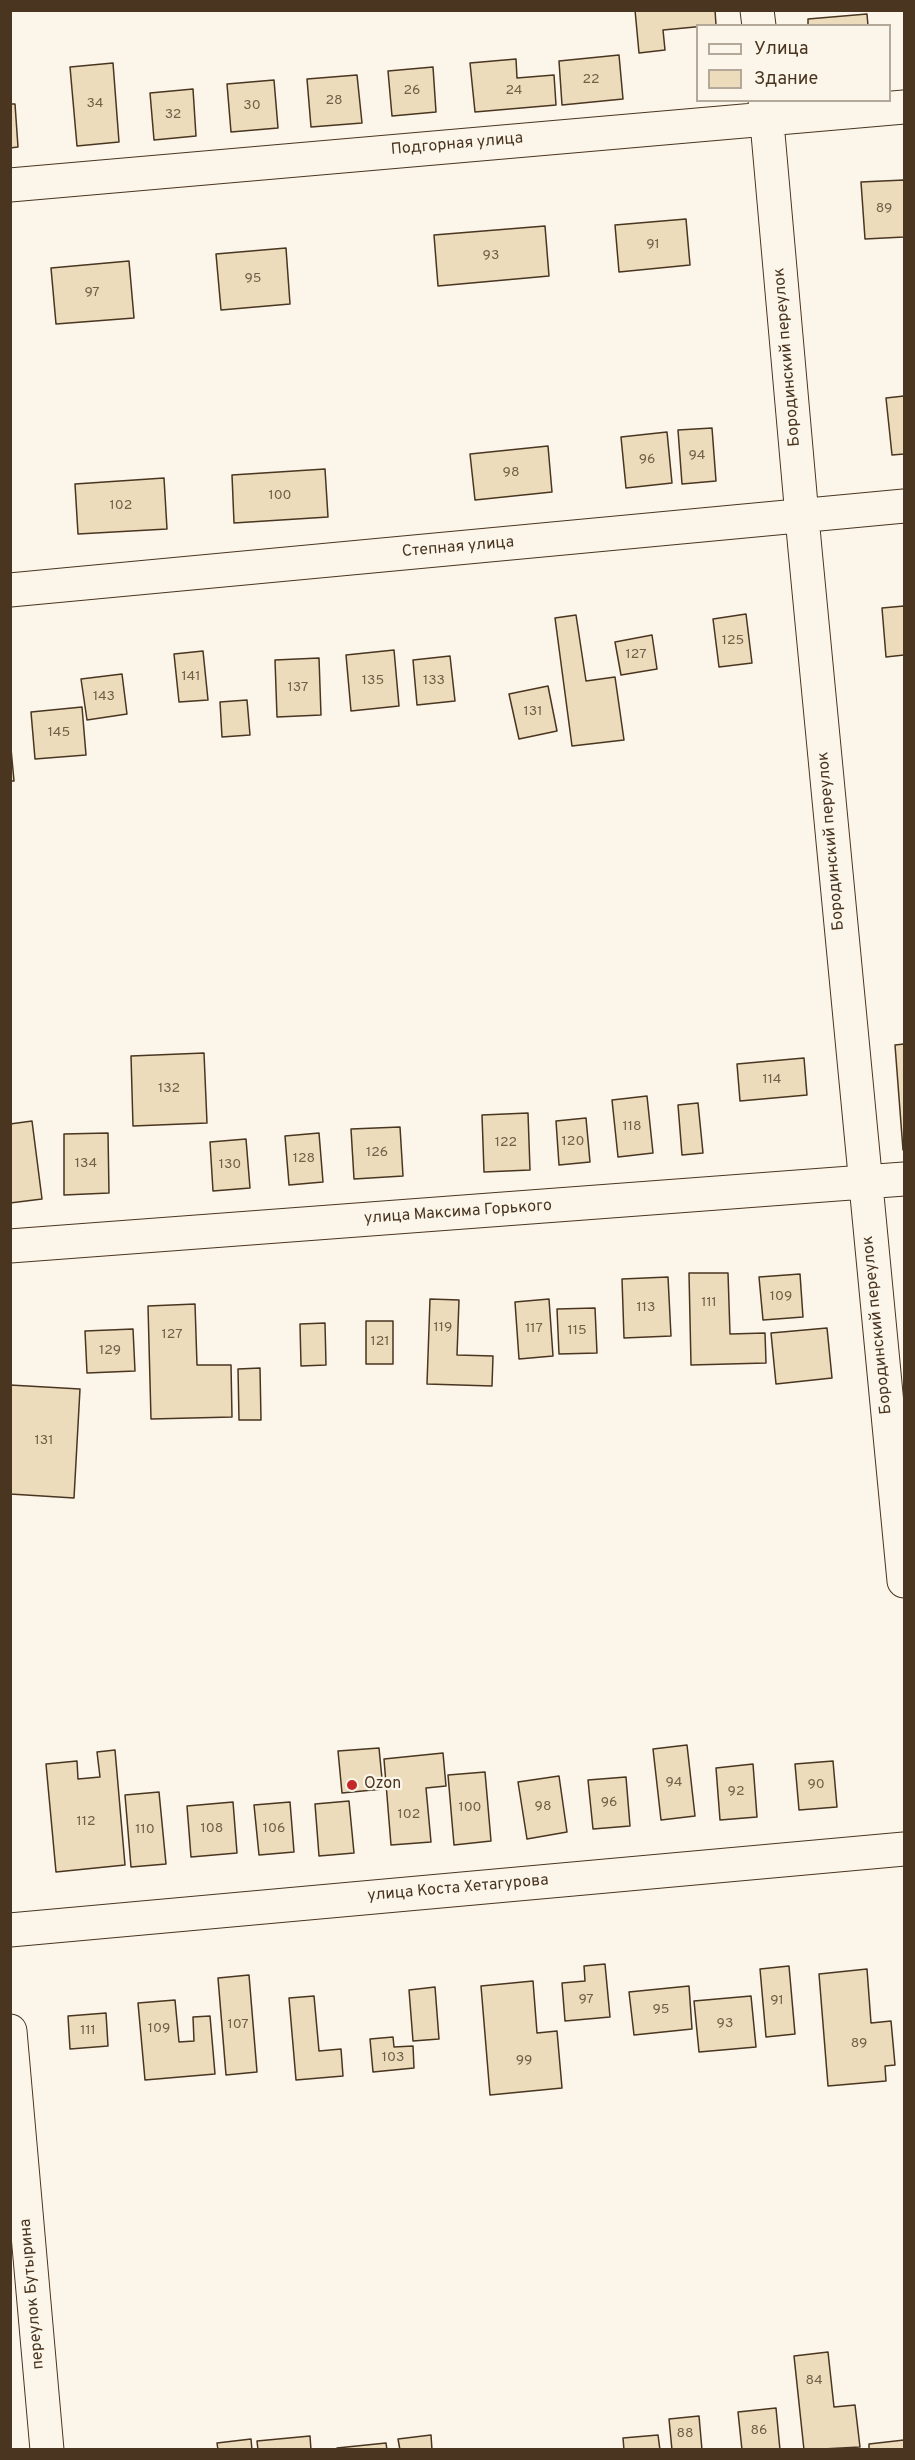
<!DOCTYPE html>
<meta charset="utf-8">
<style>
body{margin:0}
#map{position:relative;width:915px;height:2460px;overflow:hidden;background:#fbf6e9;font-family:Overpass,sans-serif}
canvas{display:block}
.frame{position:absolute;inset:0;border:12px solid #4a3520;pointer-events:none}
.legend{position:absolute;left:696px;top:24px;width:195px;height:78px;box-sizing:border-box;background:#fbf6e9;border:2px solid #b4a999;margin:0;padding:8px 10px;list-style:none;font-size:18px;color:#4a3520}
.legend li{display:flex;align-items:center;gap:12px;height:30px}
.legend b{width:30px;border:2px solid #b4a999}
</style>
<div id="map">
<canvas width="915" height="2460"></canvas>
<div class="frame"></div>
<ul class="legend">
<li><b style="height:8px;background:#fbf6e9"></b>Улица</li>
<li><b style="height:16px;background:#ecdcbc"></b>Здание</li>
</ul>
</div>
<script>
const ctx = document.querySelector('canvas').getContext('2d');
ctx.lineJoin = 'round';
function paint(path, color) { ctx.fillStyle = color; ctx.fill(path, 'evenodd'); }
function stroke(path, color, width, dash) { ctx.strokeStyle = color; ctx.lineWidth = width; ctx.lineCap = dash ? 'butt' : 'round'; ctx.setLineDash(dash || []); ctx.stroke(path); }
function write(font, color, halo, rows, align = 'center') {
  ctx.font = font + ' Overpass,sans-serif'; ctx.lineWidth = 4.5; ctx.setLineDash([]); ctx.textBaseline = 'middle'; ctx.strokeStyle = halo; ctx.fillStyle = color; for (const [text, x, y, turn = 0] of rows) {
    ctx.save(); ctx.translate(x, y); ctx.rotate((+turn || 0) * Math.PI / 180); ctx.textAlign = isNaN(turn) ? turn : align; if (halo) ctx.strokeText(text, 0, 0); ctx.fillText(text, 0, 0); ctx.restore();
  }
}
const building = new Path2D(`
 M635,10h80l1,15 -53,5 2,20 -26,3z
 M867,14l1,12h-60v-7z
 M619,55l4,44 -61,6 -3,-44z
 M516,59l1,19 37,-3 2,30 -81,7 -5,-49z
 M113,63l6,79 -42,4 -7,-79z
 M433,67l3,45 -44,4 -4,-45z
 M357,75l5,48 -51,4 -4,-48z
 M274,80l4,48 -47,4 -4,-48z
 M193,89l3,47 -42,4 -4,-47z
 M10,104h5l3,43 -8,1z
 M904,180v57l-39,2 -4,-57z
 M686,219l4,46 -71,7 -4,-47z
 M545,226l4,50 -111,10 -4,-51z
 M286,248l4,56 -69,6 -5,-56z
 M129,261l5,57 -78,6 -5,-56z
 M904,396v58l-12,1 -6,-57z
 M712,428l4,53 -34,3 -4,-54z
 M667,432l5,51 -46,5 -5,-51z
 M548,446l4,46 -77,8 -5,-46z
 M325,469l3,48 -94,6 -2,-48z
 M164,478l3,51 -89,5 -3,-50z
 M904,606v49l-18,2 -4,-49z
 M746,614l6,49 -33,4 -6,-48z
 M576,615l10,66 29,-4 9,63 -52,6 -17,-128z
 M652,635l5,34 -36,6 -6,-33z
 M394,650l5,56 -48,5 -5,-56z
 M203,651l5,49 -29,2 -5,-48z
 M450,656l5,45 -38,4 -4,-45z
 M319,658l2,57 -44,2 -2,-57z
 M122,674l5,40 -40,6 -6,-41z
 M548,686l9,45 -38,8 -10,-45z
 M247,700l3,35 -28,2 -2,-35z
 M82,707l4,48 -51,4 -4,-47z
 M10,738l4,43h-4z
 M904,1044v106h-1l-8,-105z
 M204,1053l3,70 -74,3 -2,-70z
 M804,1058l3,37 -67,6 -3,-37z
 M647,1096l6,57 -35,4 -6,-57z
 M698,1103l5,50 -21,2 -4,-50z
 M528,1113l2,57 -46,2 -2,-57z
 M586,1118l4,44 -31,3 -3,-44z
 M32,1121l10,78 -32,4v-79z
 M400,1127l3,49 -49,3 -3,-50z
 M108,1133l1,60 -45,2v-61z
 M319,1133l4,49 -34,3 -4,-49z
 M246,1139l4,49 -37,3 -3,-49z
 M689,1273h39l2,61 35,-1 1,30 -75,2z
 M800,1274l3,43 -40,3 -4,-43z
 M668,1277l3,59 -47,2 -2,-59z
 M430,1299l29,1 -2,55 36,1 -1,30 -65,-2z
 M549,1299l4,57 -34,3 -4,-57z
 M195,1304l2,61h34l1,52 -81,2 -3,-113z
 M595,1308l2,45 -38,1 -2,-45z
 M366,1321h27v43h-27z
 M325,1323l1,42 -25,1 -1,-42z
 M827,1328l5,50 -56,6 -5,-51z
 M133,1329l2,42 -48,2 -2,-42z
 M260,1368l1,52h-22l-1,-51z
 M10,1385l70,4 -6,109 -64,-4z
 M687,1745l8,71 -34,4 -8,-71z
 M379,1748l4,41 -41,4 -4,-42z
 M115,1750l10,115 -69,7 -10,-108 31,-3 1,18 22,-2 -3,-25z
 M443,1753l3,33 -20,2 5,54 -40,3 -7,-86z
 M833,1761l4,46 -38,3 -4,-46z
 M753,1764l4,53 -37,3 -4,-52z
 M485,1772l6,69 -37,4 -6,-70z
 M559,1776l8,56 -40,7 -9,-57z
 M626,1777l4,49 -37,3 -5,-49z
 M159,1792l7,72 -35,3 -6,-72z
 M349,1801l5,52 -35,3 -4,-52z
 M233,1802l4,51 -46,4 -4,-51z
 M290,1802l4,50 -35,3 -5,-50z
 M605,1964l5,53 -45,4 -3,-38 23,-2 -1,-15z
 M789,1966l6,68 -29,3 -6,-68z
 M867,1969l4,54 20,-2 4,44 -10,1 1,15 -58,5 -9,-112z
 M249,1975l8,97 -31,3 -8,-97z
 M533,1981l4,52 20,-2 5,57 -72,7 -9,-109z
 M689,1986l3,43 -58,6 -5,-43z
 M435,1987l4,52 -26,2 -4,-51z
 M314,1996l5,55 22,-2 2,27 -47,4 -7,-82z
 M751,1996l5,51 -57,5 -5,-51z
 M175,2000l4,42 15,-1 -1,-24 17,-1 5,58 -70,6 -7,-77z
 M106,2013l2,33 -38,3 -2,-33z
 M393,2037l1,10 19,-1 1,22 -41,4 -3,-33z
 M828,2352l6,55 21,-2 5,42 -56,3 -10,-94z
 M776,2408l4,42h-38l-4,-38z
 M699,2416l3,34h-30l-3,-31z
 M431,2435l1,15h-32l-2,-11z
 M658,2435l2,15h-36l-1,-12z
 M310,2436l1,14h-53l-1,-9z
 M251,2439l1,11h-34l-1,-7z
 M904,2440v10h-35v-6z
 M386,2443l1,7h-50v-2z`);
const minor = new Path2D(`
 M757,10l2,16
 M765,100c43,494 89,988 139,1481
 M10,185l894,-78
 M10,590l894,-84
 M10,1246l894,-67
 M10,1930l894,-81
 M10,2031l37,419`);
const markers = [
 [352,1785,6,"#c62828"]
];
const numberNames = [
 ["22",591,80],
 ["26",412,91],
 ["24",514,91],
 ["28",334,101],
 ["34",95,104],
 ["30",252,106],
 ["32",173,115],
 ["89",884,209],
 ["91",653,245],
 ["93",491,256],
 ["95",253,279],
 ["97",92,293],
 ["94",697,456],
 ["96",647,460],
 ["98",511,473],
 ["100",280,496],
 ["102",121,506],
 ["125",733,641],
 ["127",636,655],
 ["141",191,677],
 ["135",373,681],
 ["133",434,681],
 ["137",298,688],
 ["143",104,697],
 ["131",533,712],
 ["145",59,733],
 ["114",772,1080],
 ["132",169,1089],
 ["118",632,1127],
 ["120",573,1142],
 ["122",506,1143],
 ["126",377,1153],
 ["128",304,1159],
 ["134",86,1164],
 ["130",230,1165],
 ["109",781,1297],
 ["111",709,1303],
 ["113",646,1308],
 ["119",443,1328],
 ["117",534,1329],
 ["115",577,1331],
 ["127",172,1335],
 ["121",380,1342],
 ["129",110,1351],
 ["131",44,1441],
 ["94",674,1783],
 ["90",816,1785],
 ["92",736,1792],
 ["96",609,1803],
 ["98",543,1807],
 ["100",470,1808],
 ["102",409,1815],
 ["112",86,1822],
 ["108",212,1829],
 ["106",274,1829],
 ["110",145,1830],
 ["97",586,2000],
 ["91",777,2001],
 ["95",661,2010],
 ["93",725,2024],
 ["107",238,2025],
 ["109",159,2029],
 ["111",88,2031],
 ["89",859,2044],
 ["103",393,2058],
 ["99",524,2061],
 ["84",814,2381],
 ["86",759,2431],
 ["88",685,2434]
];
const streetNames = [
 ["Подгорная улица",457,145,-5],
 ["Бородинский переулок",788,357,-95],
 ["Степная улица",458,548,-5],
 ["Бородинский переулок",832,841,-95],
 ["улица Максима Горького",458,1213,-4],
 ["Бородинский переулок",878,1325,-96],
 ["улица Коста Хетагурова",458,1889,-5],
 ["переулок Бутырина",33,2294,-95]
];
const poiNames = [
 ["Ozon",364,1785]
];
paint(building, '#ecdcbc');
stroke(building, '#4a3520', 1.5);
stroke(minor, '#4a3520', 35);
stroke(minor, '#fbf6e9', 33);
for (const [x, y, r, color] of markers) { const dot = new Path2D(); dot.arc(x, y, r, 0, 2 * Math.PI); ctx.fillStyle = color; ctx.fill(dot); stroke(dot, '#fbf6e9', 2); }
write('14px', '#725f47', null, numberNames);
write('16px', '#4a3520', '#fbf6e9', streetNames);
write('16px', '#4a3520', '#fbf6e9', poiNames, 'left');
</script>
